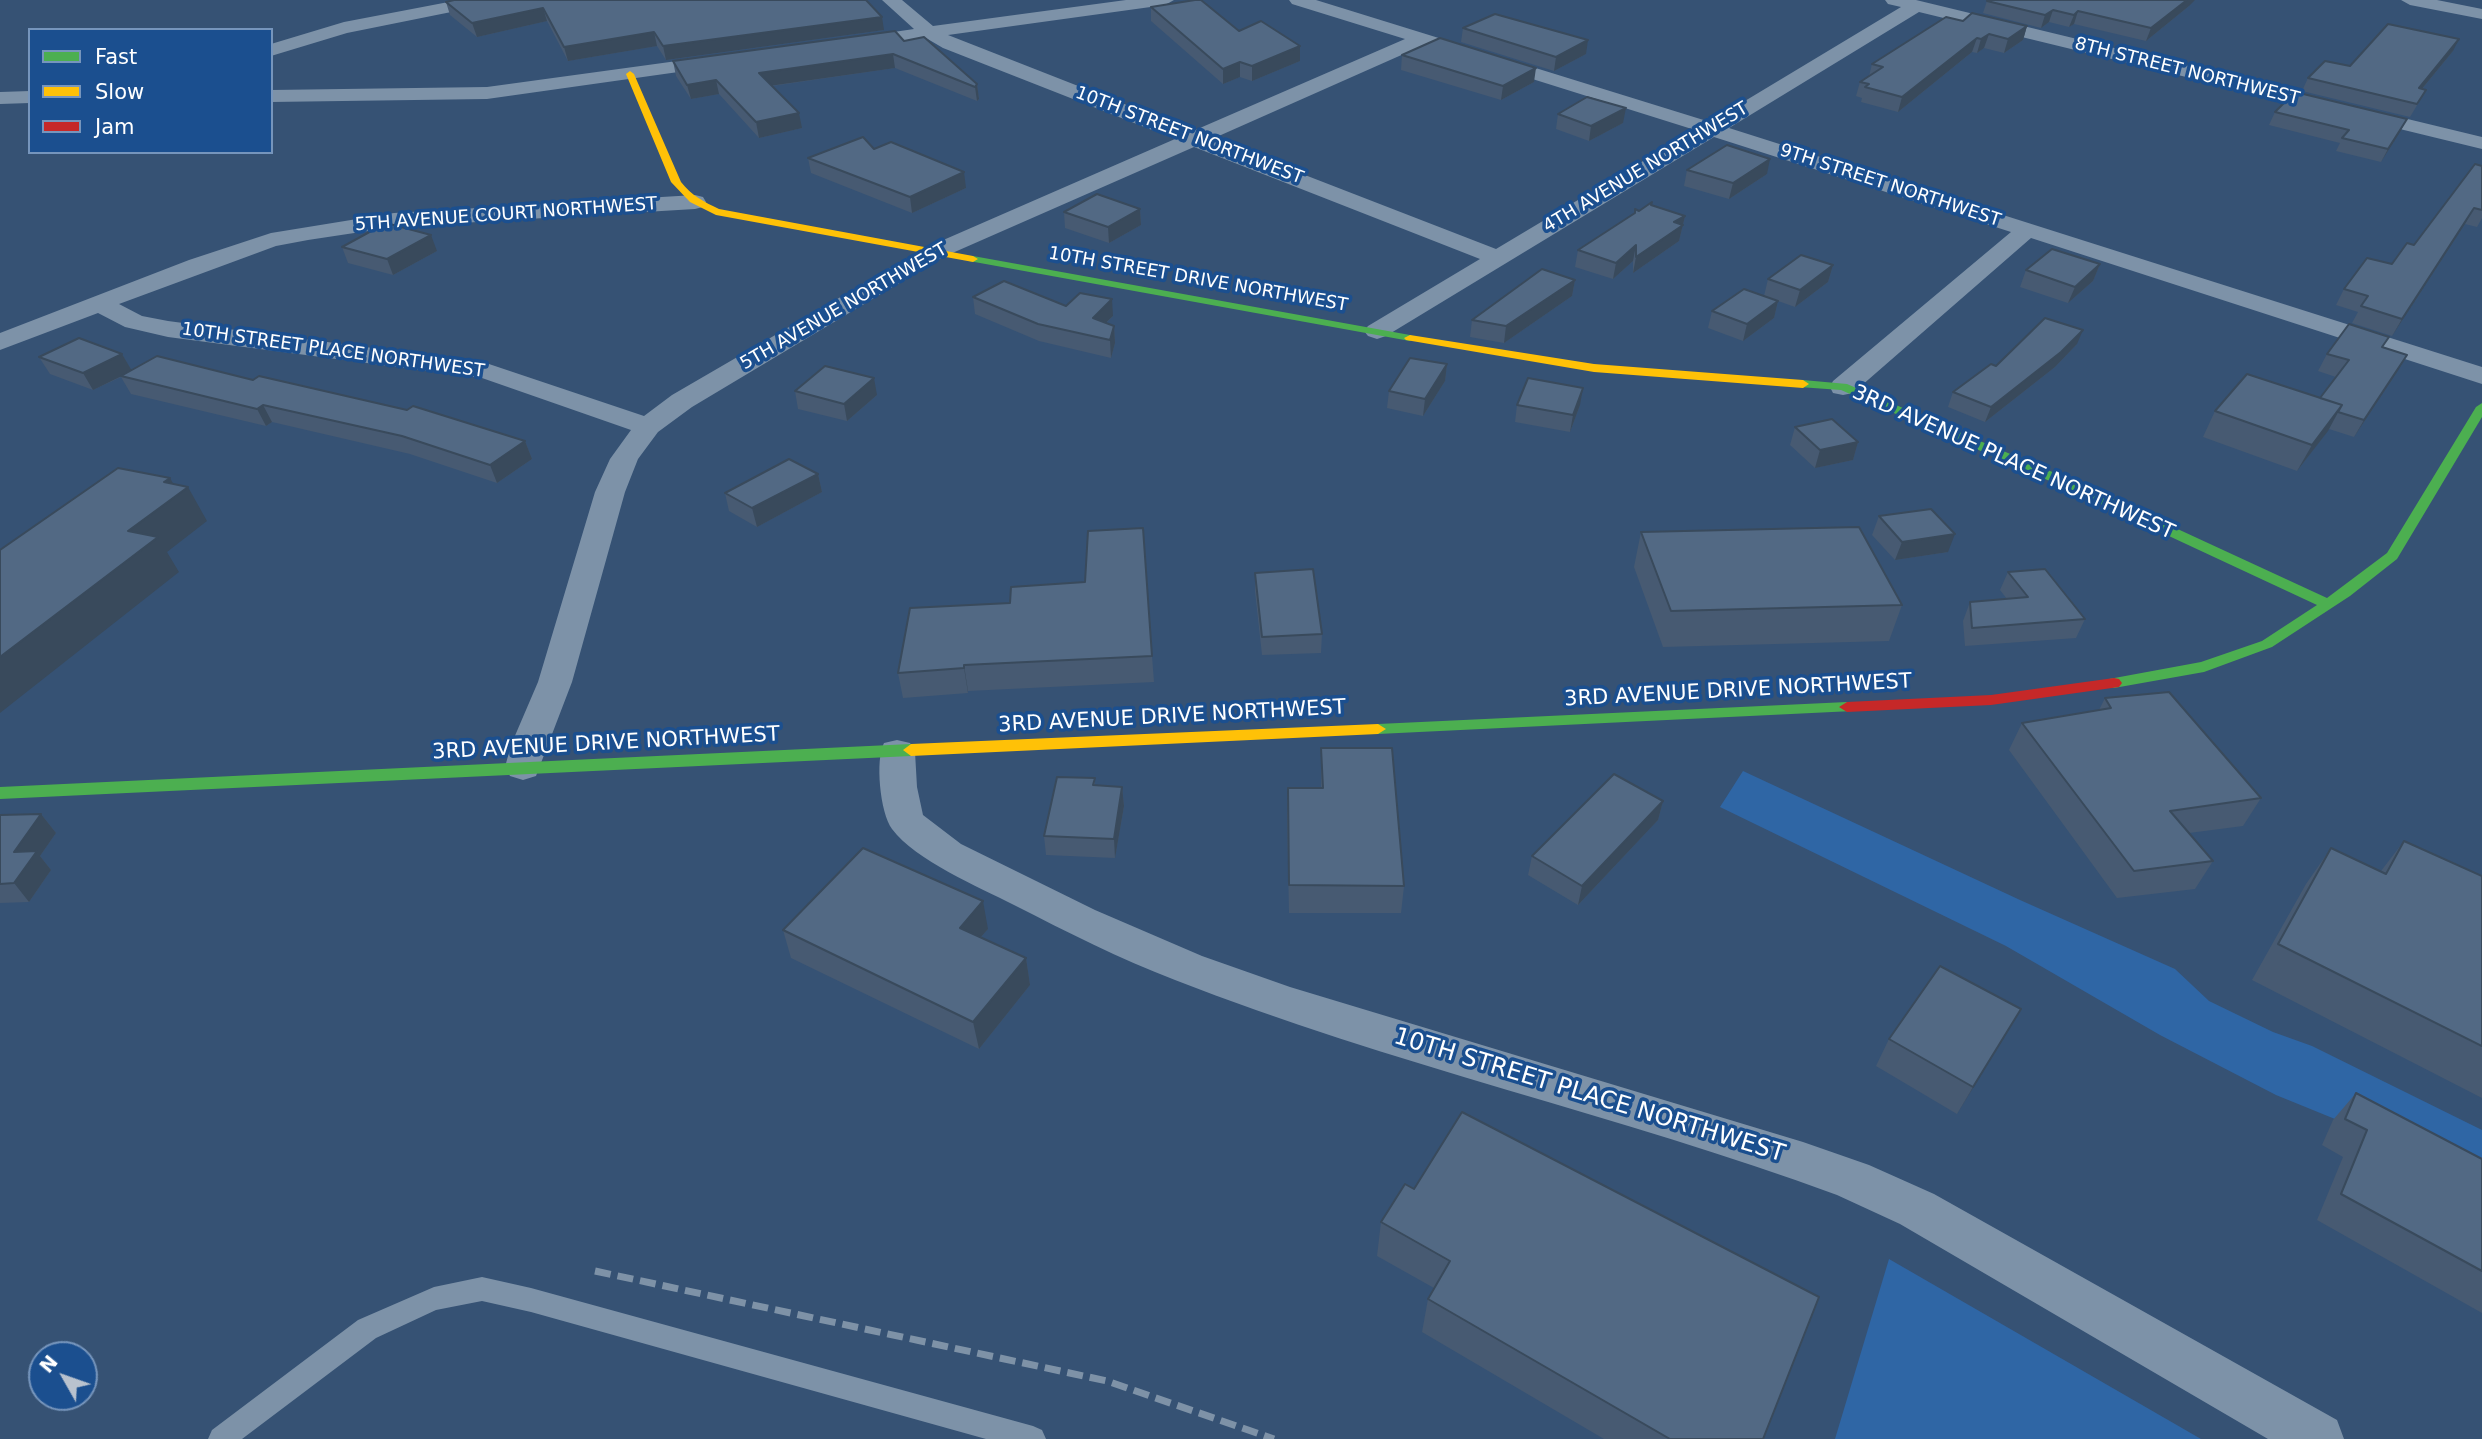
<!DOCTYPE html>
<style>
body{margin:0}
#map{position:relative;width:2482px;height:1439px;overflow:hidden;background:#365274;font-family:"DejaVu Sans",sans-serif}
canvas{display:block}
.legend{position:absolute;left:28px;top:28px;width:245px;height:126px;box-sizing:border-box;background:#1b4f8f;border:2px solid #7695bc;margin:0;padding:9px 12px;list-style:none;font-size:21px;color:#fff}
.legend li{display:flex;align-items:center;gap:14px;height:35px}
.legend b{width:35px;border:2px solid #7695bc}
.north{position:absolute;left:28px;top:1341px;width:70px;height:70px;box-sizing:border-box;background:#1b4f8f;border:2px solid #7695bc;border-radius:50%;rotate:310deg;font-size:19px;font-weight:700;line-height:28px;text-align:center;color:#fff}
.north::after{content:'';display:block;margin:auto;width:24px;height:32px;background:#b9c2ce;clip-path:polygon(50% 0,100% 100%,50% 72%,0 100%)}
</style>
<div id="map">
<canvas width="2482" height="1439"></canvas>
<ul class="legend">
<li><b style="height:9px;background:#4caf50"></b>Fast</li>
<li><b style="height:9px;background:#ffc107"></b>Slow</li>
<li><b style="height:9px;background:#c62828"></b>Jam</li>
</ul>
<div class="north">N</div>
</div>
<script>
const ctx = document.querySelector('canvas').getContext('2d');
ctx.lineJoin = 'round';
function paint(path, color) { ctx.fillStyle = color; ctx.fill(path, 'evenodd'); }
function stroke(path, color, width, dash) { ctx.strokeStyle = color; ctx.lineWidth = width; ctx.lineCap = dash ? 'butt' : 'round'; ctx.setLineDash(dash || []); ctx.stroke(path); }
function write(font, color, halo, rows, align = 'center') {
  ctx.font = font + ' "DejaVu Sans",sans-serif'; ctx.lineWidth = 7; ctx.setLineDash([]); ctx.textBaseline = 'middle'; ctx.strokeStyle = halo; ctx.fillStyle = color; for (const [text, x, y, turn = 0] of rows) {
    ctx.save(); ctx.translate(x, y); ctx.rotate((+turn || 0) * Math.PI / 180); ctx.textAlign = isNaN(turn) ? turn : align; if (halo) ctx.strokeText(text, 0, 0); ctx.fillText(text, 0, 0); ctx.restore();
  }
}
const green = new Path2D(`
 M1743,771l277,129 155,69 34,32 64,31 39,14 170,84v58l-93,-47 -113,-46 -116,-60 -154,-89 -286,-139z
 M1889,1259l312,180h-366z`);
const lane = new Path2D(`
 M482,1277l49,11 502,138 9,4 4,9h-60l-455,-127 -49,-11 -46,9 -60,28 -134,101h-34l4,-9 146,-110 76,-33z`);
const street = new Path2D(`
 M459,0h36l-9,5 -139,28 -76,23v-12l73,-22z
 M882,0h20l31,26 193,-26h48l-9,5 -217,30 245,96 212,-92 -113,-35 -3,-4h27l394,122 191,-115 -13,-3 -3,-4h31l566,137v12l-563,-137 -190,116 753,239v17l-451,-146 -178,155 -10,2 -10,-2 -3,-6 3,-6 178,-149 -297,-95 -328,199 -9,3 -9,-3 -4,-5 4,-5 112,-67 -286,-112 -253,111 -249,149 -34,25 -20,27 -13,33 -53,190 -36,94 -13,4 -13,-4 -5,-9 6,-22 27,-63 57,-190 15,-33 21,-29 -149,-52 -314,-41 -43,-10 -27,-14 -98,37v-17l189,-73 82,-27 123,-20 301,-18 8,2 3,5 -3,5 -8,2 -301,18 -86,13 -32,6 -157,58 23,12 26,5 318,42 158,53 28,-21 253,-147 250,-109 -232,-91 -17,-10 -73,11 -7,-2 -2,-4 2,-4 68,-10zM1424,45l271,85 -199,119 -284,-110z
 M2401,0h36l45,9v10l-72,-14z
 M721,55l7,2 3,4 -3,4 -241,34 -216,3v-12l216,-3z
 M30,91v12l-30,1v-12z
 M897,740l13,3 5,9 2,35 6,28 38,29 134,66 107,46 88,31 513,155 66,23 65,29 403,226 7,19h-76l-368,-215 -63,-29c-217,-80 -446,-130 -662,-215 -55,-21 -108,-48 -161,-75 -35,-18 -99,-45 -122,-76 -12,-16 -17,-70 -8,-86z`);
const fast = new Path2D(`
 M973,256l437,79 6,3 -6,3 -441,-80v-4z
 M1803,380l44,4 231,99 249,115 60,-45 89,-146 6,-4v14l-85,142 -47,37 -78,51 -68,25 -90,16 -5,-1 -3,-4 3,-4 92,-17 61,-21 55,-36 -249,-116 -227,-99 -42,-3v-6z
 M1847,702l8,5 -2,4 -475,23 -8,-5 8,-5z
 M911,744l8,6 -8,6 -911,43v-12z`);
const slow = new Path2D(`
 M630,71l4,3 47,108c10,13 23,20 38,27l254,47 5,3 -5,3 -257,-47 -26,-13 -19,-20 -45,-108z
 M1410,335l184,29 209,16 6,4 -6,4 -209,-16 -188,-32 -2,-2z
 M1378,724l8,5 -8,5 -467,22 -8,-6 8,-6z`);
const jam = new Path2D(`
 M2114,678l5,1 3,4 -3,4 -128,18 -144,7 -8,-5 8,-5 144,-7z`);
const rail = new Path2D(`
 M595,1271l512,110 167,58`);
const wall = new Path2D(`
 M1987,1l202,5 -43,35 -72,-17 -5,3 -20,-5 -8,6 -58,-15z
 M446,2l438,28 -218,30 -9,-14 -89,15 -21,-40 -70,16 -27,-22z
 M1151,7l149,39v15l-48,20 -12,-4 -17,7 -72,-63z
 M1963,21l64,5 -4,14 -19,13 -20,-5 -7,5 -5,-1 -74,60 -37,-10 1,-4 -6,-2 4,-14 9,-6 3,-12z
 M1463,28l123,26 -32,17 -93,-29z
 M904,41l73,43 2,15 -2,2 -82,-33 -123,18 30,42 -43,10 -40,-44 -28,5 -15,-23 -3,-15z
 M2453,51l-31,38 -3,13 -9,15 -108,-26 6,-13 42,-12z
 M1402,55l132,27 -33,18 -100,-30z
 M2275,112l125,20 -19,30 -45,-11 4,-8 -71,-18z
 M1558,114l65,9 -34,18 -33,-12z
 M874,149l92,39 -54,25 -101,-40 -3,-15z
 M2482,166v52l-5,9 -12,-3 -73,112 -40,-13 6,-11 -22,-7 8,-16 48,-25 22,-19z
 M1687,170l80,4 -38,25 -45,-13z
 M1652,205l33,11 -6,25 -46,32v-12l-20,18 -38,-12 3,-17 57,-37v-4l4,2z
 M1140,209l1,16 -32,18 -44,-15 -1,-16z
 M342,247l95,4 -44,24 -45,-12z
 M2100,264l-7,17 -25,22 -48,-16 6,-17z
 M1833,265l-5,17 -33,25 -31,-11 4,-17z
 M1575,280l-3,16 -68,47 -34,-6 2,-17z
 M973,297l93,9 47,10 -7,7 8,3 1,17 -4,15 -72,-17 -64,-27z
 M1778,301l-4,17 -31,23 -35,-13 4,-17z
 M2077,344l-22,23 -70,55 -37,-15 5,-15 43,-26z
 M2383,348l14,24 -43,65 -25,-8 -32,42 -94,-34 12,-26 105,-13 16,-21 -18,-6 9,-17z
 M122,354l9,16 122,10 272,61 7,18 -35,24 -87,-29 -138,-32 -6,4 -135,-32 -10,-17 -28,13 -43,-16 -11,-17z
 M1447,364l-2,17 -22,35 -36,-8 2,-17z
 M795,391l82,4 -30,26 -49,-12z
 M1517,405h63l-10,27 -55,-10z
 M1795,427l63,15 -5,18 -38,8 -25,-23z
 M818,474l4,18 -65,35 -28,-16 -4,-18z
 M1879,516l69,36 -53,8 -23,-25z
 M1641,532l261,73 -13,36 -226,6 -29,-80z
 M2008,572l77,47 -9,19 -111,8 -2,-25 7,-19 37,-3 -7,-9z
 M1255,573l67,61 -1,19 -59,2 -7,-64z
 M910,608l242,48 2,26 -186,9v2l-65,5 -5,-25z
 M2105,698l156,100 -18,28 -54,7 24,28 -18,28 -78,9 -108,-148 13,-27 77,-13z
 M1321,748l83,138 -3,27h-112l-2,-98 1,-27h33z
 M1095,778v7l27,2 2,19 -9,52 -69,-3 -2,-19z
 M1663,801l-5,19 -80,85 -50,-30 4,-19z
 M41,814l15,19 -16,23 11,14 -22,32 -29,1v-88z
 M2404,841l78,35v222l-230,-118 54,-96 25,-36 50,23z
 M988,929l-7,8 45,21 4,27 -51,64 -188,-91 -8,-28z
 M2005,1036l-48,78 -81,-48 13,-27z
 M2356,1093l126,66v154l-165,-93 26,-63 -21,-12 11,-25z
 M1381,1222l382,217h-159l-182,-107 6,-33 6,-11 -57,-32z`);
const shadedWall = new Path2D(`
 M2187,0h8l-6,6 -43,35 5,-13z
 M543,8l4,13 -70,16 -5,-14z
 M2053,10l-4,12 -8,6 4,-13z
 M2078,11l-4,13 -5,3 5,-12z
 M882,17l2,13 -218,30 -3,-14z
 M2027,26l-4,14 -19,13 4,-14z
 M654,32l3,14 -89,15 -4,-14z
 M1989,34l-5,14 -7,5 4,-14z
 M1977,38l-5,14 -74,60 4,-15z
 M2459,39l-6,12 -41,50 7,-13z
 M1588,40l-2,14 -32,17 2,-14z
 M1300,46v15l-48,20v-15z
 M893,54l2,14 -133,19 -3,-14z
 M1240,62v15l-17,7v-15z
 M1536,68l-2,14 -33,18 2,-14z
 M716,80l3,14 -28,5 -4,-14z
 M977,84l2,15 -2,2 -2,-14z
 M1626,108l-3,15 -34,18 2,-15z
 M799,113l3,15 -43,10 -3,-16z
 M2407,119l-7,13 -19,30 7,-13z
 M1770,159l-3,15 -38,25 4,-16z
 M964,172l2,16 -54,25 -2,-16z
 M2474,208l-9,16 -73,112 10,-17z
 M1140,209l1,16 -32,18 -1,-16z
 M1685,216l-6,25 -46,32 3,-16 38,-35z
 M431,235l6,16 -44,24 -6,-16z
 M1636,245l-3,16 -20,18 3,-16z
 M2100,264l-7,17 -25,22 7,-16z
 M1833,265l-5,17 -33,25 5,-17z
 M1575,280l-3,16 -68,47 2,-17z
 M1112,299l1,17 -19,18 -1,-16z
 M1778,301l-4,17 -31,23 4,-17z
 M1114,326l1,17 -4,15 -1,-18z
 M2083,330l-6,14 -22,23 -70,55 6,-15z
 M122,354l10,17 -39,19 -10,-17z
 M2407,355l-10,17 -43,65 10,-17z
 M1447,364l-2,17 -22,35 2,-17z
 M874,378l3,17 -30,26 -3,-17z
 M1583,388l-3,17 -10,27 3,-17z
 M263,405l9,17 -6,4 -9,-17z
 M2342,405l-14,26 -31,40 15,-26z
 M525,441l7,18 -35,24 -7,-18z
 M1858,442l-5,18 -38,8 5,-18z
 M818,474l4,18 -65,35 -5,-19z
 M170,478l9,16 9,-7 19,34 -40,31 12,20 -179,141v-56l128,-126 36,-49z
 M1955,534l-7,18 -53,8 7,-18z
 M964,665l4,26v2l-4,-25z
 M1122,787l2,19 -9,52 -1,-19z
 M1663,801l-5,19 -80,85 4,-19z
 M41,814l15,19 -16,23 11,14 -22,32 -15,-19v-31z
 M983,901l5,28 -23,26 -5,-27z
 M1026,958l4,27 -51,64 -6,-27z
 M2021,1009l-16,27 -48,78 16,-27z`);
const building = new Path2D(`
 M454,0h412l16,17 -219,29 -9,-14 -90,15 -21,-39 -71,15 -26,-21z
 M1195,0h6l38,31 22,-10 39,25 -48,20 -12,-4 -17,7 -72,-62z
 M1988,0h199l-36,28 -73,-17 -4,4 -21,-5 -8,5 -58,-14z
 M1972,13l55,13 -19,13 -19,-5 -8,5 -4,-1 -75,59 -37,-10 4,-3 -9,-2 23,-15 -11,-3 74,-47 17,4z
 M1495,14l93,26 -32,17 -93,-29z
 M2388,24l71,15 -40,49 7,2 -9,14 -109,-26 17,-17 25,5z
 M895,31l9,10 20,-4 53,47 -2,3 -82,-33 -134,19 40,40 -43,9 -40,-42 -29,5 -14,-24z
 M1440,38l96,30 -33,18 -101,-31z
 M2295,92l112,27 -19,30 -46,-11 7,-8 -74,-18z
 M1587,97l39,11 -35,18 -33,-12z
 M863,137l11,12 17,-7 73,30 -54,25 -102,-39z
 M1727,145l43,14 -37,24 -46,-13z
 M2475,164l7,2v44l-8,-2 -72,111 -41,-13 7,-10 -24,-7 23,-31 25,6 15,-21 7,2z
 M1097,194l43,15 -32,18 -44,-15z
 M1652,202l-1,3 34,11 -11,6 9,3 -47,32v-12l-20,18 -38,-13 57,-37v-4l4,2z
 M386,223l45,12 -44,24 -45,-12z
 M2052,249l48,15 -25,23 -49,-17z
 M1801,255l32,10 -33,25 -32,-11z
 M1542,269l33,11 -69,46 -34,-6z
 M1004,281l62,25 14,-13 32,6 -19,19 21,8 -4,14 -72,-16 -65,-27z
 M1744,289l34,12 -31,23 -35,-13z
 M2045,318l38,12 -22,22 -70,55 -38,-15 38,-28 5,2z
 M2349,324l40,13 -7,10 25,8 -43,65 -26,-8 4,-7 -22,-7 29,-38 -22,-6z
 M79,338l43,16 -39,19 -44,-16z
 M157,356l96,24 6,-4 148,34 6,-4 112,35 -35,24 -88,-29 -139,-31 -6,4 -136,-33z
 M1410,358l37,6 -22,35 -36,-8z
 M825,366l49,12 -30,26 -49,-13z
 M2247,374l95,31 -30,40 -97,-34z
 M1528,378l55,10 -10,27 -56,-10z
 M1832,419l26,23 -38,8 -25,-23z
 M789,459l29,15 -66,34 -27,-15z
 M118,468l52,10 -6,4 24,5 -60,44 30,6 -158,120v-107z
 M1931,509l24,25 -53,8 -23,-26z
 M1859,527l43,78 -231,6 -30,-79z
 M1143,528l9,128 -188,9v3l-66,5 12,-65 100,-5 1,-16 74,-5 3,-51z
 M1313,569l9,65 -60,3 -7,-64z
 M2045,569l40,50 -113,9 -2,-26 58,-5 -20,-25z
 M2169,692l92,106 -91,13 43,50 -79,10 -112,-148 89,-15 -6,-10z
 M1321,748h71l12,138 -115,-1 -1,-97h35z
 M1614,774l49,27 -81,85 -50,-30z
 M1057,777l38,1 -2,7 29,2 -8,52 -70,-3z
 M41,814l-27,38 23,-1 -23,32 -14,1v-69z
 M2404,841l78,35v170l-204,-102 53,-96 55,26z
 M863,848l120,53 -23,27 66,30 -53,64 -190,-92z
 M1940,966l81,43 -48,78 -84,-48z
 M2356,1093l126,66v112l-141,-77 26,-64 -22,-11z
 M1462,1112l357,185 -56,142h-93l-242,-140 22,-38 -69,-39 24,-38 9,5z`);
const farStreetnames = [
 ["8TH STREET NORTHWEST",2187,72,14],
 ["10TH STREET NORTHWEST",1189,136,21],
 ["4TH AVENUE NORTHWEST",1646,168,-31],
 ["9TH STREET NORTHWEST",1890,186,18],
 ["5TH AVENUE COURT NORTHWEST",506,215,-4],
 ["10TH STREET DRIVE NORTHWEST",1198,280,10],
 ["5TH AVENUE NORTHWEST",844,307,-30],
 ["10TH STREET PLACE NORTHWEST",333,351,8]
];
const streetNames = [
 ["3RD AVENUE PLACE NORTHWEST",2013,463,24],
 ["3RD AVENUE DRIVE NORTHWEST",1738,691,-3],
 ["3RD AVENUE DRIVE NORTHWEST",1172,717,-3],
 ["3RD AVENUE DRIVE NORTHWEST",606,744,-3]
];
const nearStreetnames = [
 ["10TH STREET PLACE NORTHWEST",1589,1096,17]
];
paint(green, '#2f66a5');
paint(lane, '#7d92a8');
paint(street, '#7d92a8');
paint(fast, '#4caf50');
paint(slow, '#ffc107');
paint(jam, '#c62828');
stroke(rail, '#7e92a7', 7, [16, 7]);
paint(wall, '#475a72');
paint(shadedWall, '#394a5c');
paint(building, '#526984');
stroke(building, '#394a5c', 2);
write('18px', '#fff', '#1b4f8f', farStreetnames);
write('21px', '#fff', '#1b4f8f', streetNames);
write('24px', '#fff', '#1b4f8f', nearStreetnames);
</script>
